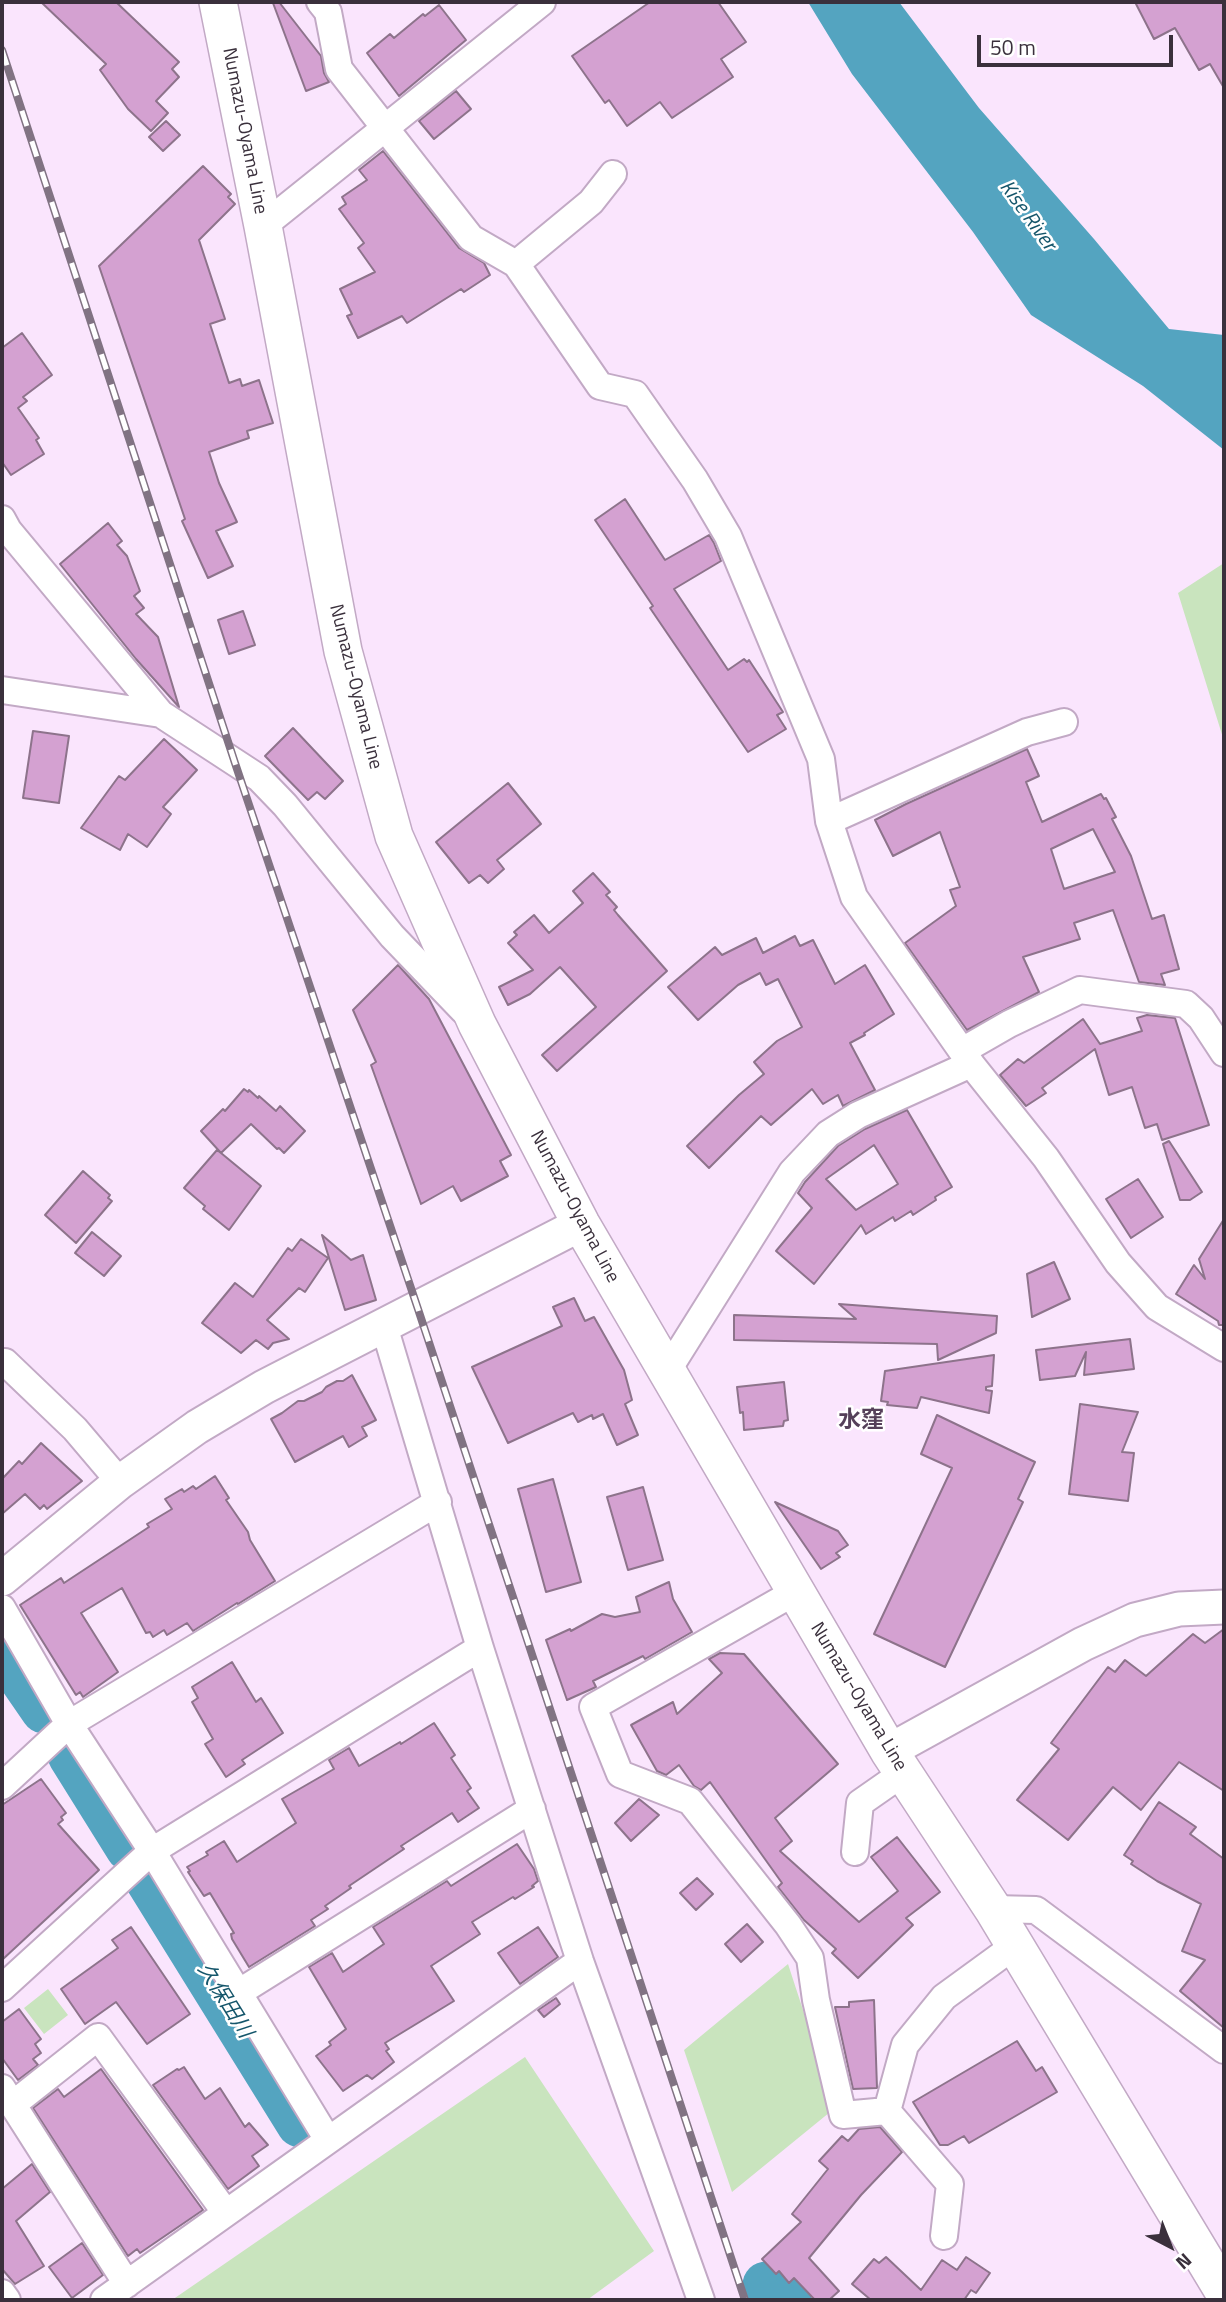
<!DOCTYPE html>
<meta charset="utf-8">
<style>
body{margin:0}
#map{position:relative;width:1226px;height:2302px;overflow:hidden;background:#fae5fd;font-family:"Titillium Web",sans-serif}
canvas{display:block}
.frame{position:absolute;inset:0;border:4px solid #3a303c;pointer-events:none}
.north{position:absolute;left:1135px;top:2211px;width:70px;height:70px;-webkit-text-stroke:5px #fff;paint-order:stroke;rotate:138deg;font-size:19px;font-weight:700;line-height:28px;text-align:center;color:#3a303c}
.north::after{content:'';display:block;margin:auto;width:24px;height:32px;background:#3a303c;clip-path:polygon(50% 0,100% 100%,50% 72%,0 100%)}
.scale{position:absolute;left:977px;top:35px;width:196px;height:32px;box-sizing:border-box;border:4px solid #3a303c;border-top:0;padding-left:9px;font-size:21px;line-height:24px;white-space:nowrap;color:#3a303c;-webkit-text-stroke:5px #fff;paint-order:stroke}
</style>
<div id="map">
<canvas width="1226" height="2302"></canvas>
<div class="frame"></div>
<div class="north">N</div>
<div class="scale">50 m</div>
</div>
<script>
const ctx = document.querySelector('canvas').getContext('2d');
ctx.lineJoin = 'round';
function paint(path, color) { ctx.fillStyle = color; ctx.fill(path, 'evenodd'); }
function stroke(path, color, width, dash) { ctx.strokeStyle = color; ctx.lineWidth = width; ctx.lineCap = dash ? 'butt' : 'round'; ctx.setLineDash(dash || []); ctx.stroke(path); }
function write(font, color, halo, rows, align = 'center') {
  ctx.font = font + ' "Titillium Web","Noto Sans JP",sans-serif'; ctx.lineWidth = 5; ctx.setLineDash([]); ctx.textBaseline = 'middle'; ctx.strokeStyle = halo; ctx.fillStyle = color; for (const [text, x, y, turn = 0] of rows) {
    ctx.save(); ctx.translate(x, y); ctx.rotate((+turn || 0) * Math.PI / 180); ctx.textAlign = isNaN(turn) ? turn : align; if (halo) ctx.strokeText(text, 0, 0); ctx.fillText(text, 0, 0); ctx.restore();
  }
}
const green = new Path2D(`
 M1224,563v178l-46,-148z
 M788,1964l47,144 -103,84 -48,-142z
 M48,1989l20,26 -24,19 -20,-26z
 M525,2057l129,194 -67,49h-415z`);
const water = new Path2D(`
 M808,2h91l80,106 115,131 75,90 55,6v115l-81,-64 -112,-71 -58,-83 -121,-158z`);
const river = new Path2D(`
 M2,1649l42,61
 M71,1755l58,93
 M148,1879l152,245
 M766,2285l22,15`);
const building = new Path2D(`
 M41,2h75l63,60 -7,7 7,8 -23,24 12,12 -17,18 -23,-22 -28,-39 6,-6z
 M279,2l42,54 3,17 5,9 -23,9 -33,-88z
 M650,2h68l28,40 -25,17 12,18 -61,41 -12,-16 -33,24 -18,-26 -4,3 -33,-47z
 M1135,2h89v86l-14,-24 -11,6 -24,-42 -21,11z
 M439,5l27,35 -67,56 -32,-43 23,-19 4,4 29,-24 2,2z
 M456,91l15,18 -37,30 -15,-18z
 M166,121l14,14 -17,16 -14,-14z
 M383,151l76,97 25,15 6,12 -26,17 -3,-3 -54,34 -5,-7 -44,22 -11,-22 5,-2 -12,-25 35,-17 -17,-24 6,-5 -25,-34 7,-5 -4,-7 25,-17 -8,-10z
 M203,166l28,28 -3,3 7,7 -36,36 26,79 -15,5 19,59 11,-4 2,7 17,-6 14,43 -26,8 2,7 -40,14 10,31 18,39 -21,9 17,35 -25,12 -26,-57 3,-2 -86,-253z
 M22,333l30,42 -29,22 4,4 -9,7 21,30 -3,2 8,14 -33,21 -9,-13v-114z
 M625,499l40,61 44,-25 5,8 7,18 -47,28 54,81 16,-11 3,3 2,-2 34,52 -6,3 9,14 -38,23 -98,-144 3,-2 -58,-86z
 M108,523l14,18 -5,4 10,11 13,35 -6,5 10,12 -8,6 22,23 21,70 -43,-48 -76,-95z
 M243,611l12,34 -26,9 -11,-34z
 M293,728l50,53 -18,18 -8,-7 -9,8 -43,-44z
 M33,731l36,5 -10,67 -36,-5z
 M164,739l33,31 -34,37 8,7 -24,33 -19,-13 -8,16 -39,-22 38,-52 6,4z
 M1027,749l12,27 -13,6 16,40 59,-28 3,5 2,-1 10,19 -4,2 19,37 21,63 12,-4 15,54 -18,5 4,11 -26,-3 -26,-72 -39,13 6,16 -57,18 16,35 -72,38 -62,-87 51,-37 -6,-16 10,-3 -20,-55 -47,24 -18,-36 31,-16zM1093,829l22,43 -51,17 -13,-40z
 M508,783l33,41 -44,36 7,9 -16,14 -8,-8 -11,8 -33,-41z
 M593,873l17,19 -4,3 11,12 -3,3 4,5 49,56 -110,100 -15,-16 54,-48 -36,-40 -30,27 -22,11 -9,-18 34,-17 -25,-27 9,-8 -3,-3 20,-17 15,18 34,-30 -10,-12z
 M795,936l5,10 13,-6 22,44 30,-19 29,49 -30,19 1,2 -15,8 25,47 -32,16 -5,-11 -15,9 -11,-15 -41,36 -10,-9 -52,52 -22,-22 52,-51 25,-21 -10,-12 23,-21 25,-14 -24,-48 -12,6 -6,-12 -22,12 -40,35 -30,-33 47,-40 7,8 34,-17 7,15z
 M398,965l31,34 82,156 -11,6 8,15 -47,25 -8,-15 -32,18 -50,-139 5,-3 -23,-52z
 M1147,1015l28,3 34,107 -47,15 -5,-16 -12,4 -13,-41 -23,8 -14,-46 -53,39 4,5 -20,13 -26,-31 18,-16 6,4 59,-44 17,25 42,-13 -5,-13z
 M244,1089l4,3 1,-2 9,8 1,-2 17,15 4,-5 25,25 -21,22 -5,-5 -2,1 -26,-25 -30,29 40,33 -32,44 -26,-21 2,-3 -21,-18 33,-38 4,3 -20,-22 22,-22 2,2z
 M907,1110l45,77 -17,10 1,3 -23,15 -2,-4 -16,10 -2,-4 -27,17 -5,-9 -47,59 -38,-33 36,-43 -14,-15 7,-11 33,-36 27,-17zM874,1145l24,39 -42,26 -30,-31z
 M1169,1141l33,51 -12,8h-10l-17,-56z
 M83,1171l27,24 -2,3 4,3 -36,42 -31,-28z
 M1138,1179l25,38 -32,21 -25,-39z
 M1224,1219v106h-5l-1,-4 -42,-27 18,-29 11,14 -6,-20z
 M92,1232l29,24 -17,20 -29,-23z
 M322,1235l29,25 12,-5 13,45 -31,10z
 M301,1239l27,19 -23,34 -6,-4 -32,32 22,19 -16,4 -5,6 -12,-9 -15,13 -39,-30 33,-40 18,14 35,-49 4,3z
 M1054,1262l16,37 -38,18 -5,-43z
 M574,1298l11,23 9,-4 30,53 8,30 -7,4 13,31 -21,10 -14,-31 -10,5 -1,-4 -14,7 -5,-9 -65,30 -36,-76 90,-41 -9,-19z
 M839,1304l158,12 -1,17 -58,27 -1,-16 -203,-4v-25l122,4z
 M1130,1339l4,30 -50,6 2,-23 -11,24 -35,4 -4,-30z
 M994,1355l-2,31 -6,1v3l6,1 -3,22 -68,-16 -4,11 -30,-3 1,-3 -7,-1 4,-30z
 M352,1375l24,45 -14,7 5,9 -18,11 -6,-11 -48,26 -24,-43 11,-6 16,-12h6l18,-9 4,-5 11,-6h6z
 M784,1382l4,38 -4,1 -1,5 -39,4 -1,-18 -3,1 -3,-26z
 M1080,1404l58,8 -16,40 12,1 -6,48 -59,-7z
 M937,1415l98,47 -17,37 5,3 -78,165 -71,-33 78,-166 -31,-14z
 M41,1443l41,38 -35,28 -3,-4 -4,4 -15,-15 -23,20v-35l17,-18 3,3z
 M215,1476l14,22 -3,2 22,32 2,8 25,41 -37,23 -1,-1 -44,28 -6,-8 -20,12 -3,-5 -11,7 -3,-5 -4,1 -24,-45 -41,25 37,59 -35,25 -3,-5 -4,3 -56,-90 41,-27 3,5 85,-56 -2,-3 25,-15 -7,-10 17,-10 2,3 9,-6 3,3z
 M553,1479l28,103 -35,10 -28,-103z
 M643,1487l20,73 -35,10 -21,-73z
 M775,1502l63,29 10,14 -12,8 4,4 -19,12z
 M669,1582l4,17 19,33 -47,27 -2,-3 -50,25 3,6 -29,13 -21,-60 24,-11 1,2 31,-17 13,3 25,-5 -4,-15z
 M1224,1629v162l-45,-29 -38,48 -28,-23 -45,53 -51,-40 42,-51 -8,-6 57,-76 7,5 10,-12 21,16 47,-42 12,9z
 M720,1653l24,1 94,110 -63,54 17,23 -12,10 79,71 39,-31 -27,-34 26,-20 43,55 -34,26 7,7 -55,53 -26,-25 4,-4 -32,-29 -26,-33 4,-4 -72,-101 -9,8 -7,-4 -15,-21 -13,10 -9,-4 -26,-46 42,-23 4,12 45,-41 -13,-14z
 M232,1662l24,40 5,-4 22,35 -41,27 3,4 -19,13 -21,-33 8,-5 -21,-37 6,-4 -6,-11z
 M434,1723l21,32 -4,3 20,30 -4,3 12,17 -21,14 -6,-9 -51,33 3,3 -55,37 2,2 -26,18 3,3 -17,11 4,6 -66,41 -17,-28 -1,-5 3,-1 -24,-40 -6,3 -16,-24 2,-1 -3,-4 21,-12 -2,-3 18,-11 13,21 59,-39 -14,-24 52,-30 -5,-9 20,-12 10,18 41,-24 1,2z
 M41,1779l25,34 -5,4 2,3 -5,4 41,46 -97,90v-155z
 M639,1799l20,16 -28,26 -16,-18z
 M1159,1802l37,25 -6,7 34,25v169l-44,-37 25,-31 -23,-9 19,-47 -44,-23 -26,-17 2,-3 -9,-6z
 M517,1844l17,25 4,12 -6,5 2,1 -19,12 -2,-2 -41,25 8,12 -49,32 23,35 -69,42 4,6 -3,2 8,11 -22,17 -5,-4 -24,16 -27,-35 15,-11 -2,-3 17,-13 -37,-62 23,-14 11,19 41,-28 -11,-17 74,-46 4,5z
 M697,1878l16,16 -17,16 -16,-17z
 M747,1924l16,18 -22,20 -16,-18z
 M131,1927l59,87 -43,30 -31,-42 -31,22 -24,-35 57,-41 -6,-8z
 M538,1927l20,30 -38,27 -22,-31z
 M556,1998l4,6 -16,13 -6,-7z
 M874,2000l3,88 -24,1 -18,-82h14v-5z
 M19,2009l22,30 -6,5 6,9 -8,6 5,6 -20,15 -16,-22v-36z
 M1017,2041l19,30 6,-4 15,25 -88,51 -5,-7 -16,9h-8l-27,-43z
 M184,2067l21,32 15,-11 25,39 4,-4 19,22 -16,11 7,10 -31,23 -75,-104 24,-16 2,1z
 M101,2069l102,141 -63,43 -3,-4 -9,7 -95,-148 25,-19 6,8z
 M880,2127l22,25 -41,43 -52,63 30,33 -10,9h-14l-21,-22 -5,5 -10,-12 -3,3 -14,-15 39,-37 -9,-8 36,-45 -9,-8 23,-25 6,5 11,-12z
 M32,2164l18,28 -34,29 28,45 -29,18 -13,-15v-80z
 M82,2243l21,32 -31,23 -23,-31z
 M886,2257l35,33 21,-30 15,10 9,-13 24,16 -14,20 -5,-3 -7,10h-93l-19,-16 22,-25 5,4z`);
const minor = new Path2D(`
 M320,2l8,10 11,57 132,169 45,26 84,122 35,8 60,86 33,56 93,223 8,62 25,76 117,167 75,94 72,105 39,44 67,41
 M263,226l279,-224
 M516,264l75,-62 22,-28
 M2,519l6,11 153,184 98,64 26,27 107,131 71,74
 M2,690l159,24
 M829,821l198,-89 37,-10
 M962,1051l47,-27 71,-34 106,14 15,14 23,35
 M384,1326l96,322 100,313 121,339
 M5,1362l70,67 45,53
 M666,1373l126,-201 36,-38 30,-19 113,-51
 M795,1592l-202,115 27,67 70,27 98,124 22,33 6,42 27,115 44,-4
 M2,1608l67,116 83,127 176,289
 M2,1786l67,-62 369,-222
 M855,1852l5,-49 43,-30
 M993,1909l43,1 188,140
 M2,1988l150,-137 328,-203
 M238,1993l294,-184
 M2,2088l125,196
 M12,2105l86,-68 128,176
 M944,2236l6,-52 -63,-73 18,-66 39,-48 70,-51
 M2,2293l5,7
 M104,2300l476,-339`);
const tertiary = new Path2D(`
 M2,1579l118,-97 77,-55 67,-40 317,-163
 M889,1751l194,-107 52,-24 44,-11 45,-2`);
const secondary = new Path2D(`
 M218,2l45,224 80,425 51,185 83,188 104,200 308,527 104,158 231,383`);
const rail = new Path2D(`
 M2,50l233,713 183,546 327,991`);
const streetNames = [
 ["Numazu-Oyama Line",244,131,79],
 ["Numazu-Oyama Line",355,687,76],
 ["Numazu-Oyama Line",574,1207,62],
 ["Numazu-Oyama Line",858,1697,59]
];
const waterNames = [
 ["Kise River",1027,216,54],
 ["久保田川",224,2001,58]
];
const quarterNames = [
 ["水窪",861,1421]
];
paint(green, '#c9e4be');
paint(water, '#54a4c0');
stroke(river, '#54a4c0', 47);
paint(building, '#d4a1d1');
stroke(building, '#8d738b', 2);
stroke(minor, '#c2a9c5', 30);
stroke(tertiary, '#c2a9c5', 37);
stroke(secondary, '#c2a9c5', 40);
stroke(minor, '#fff', 26);
stroke(tertiary, '#fff', 33);
stroke(secondary, '#fff', 37);
stroke(rail, '#817383', 8);
stroke(rail, '#fff', 5, [16]);
write('19px', '#3a303c', '#fff', streetNames);
write('italic 21px', '#15566b', '#fff', waterNames);
write('bold 23px', '#554059', '#fff', quarterNames);
</script>
